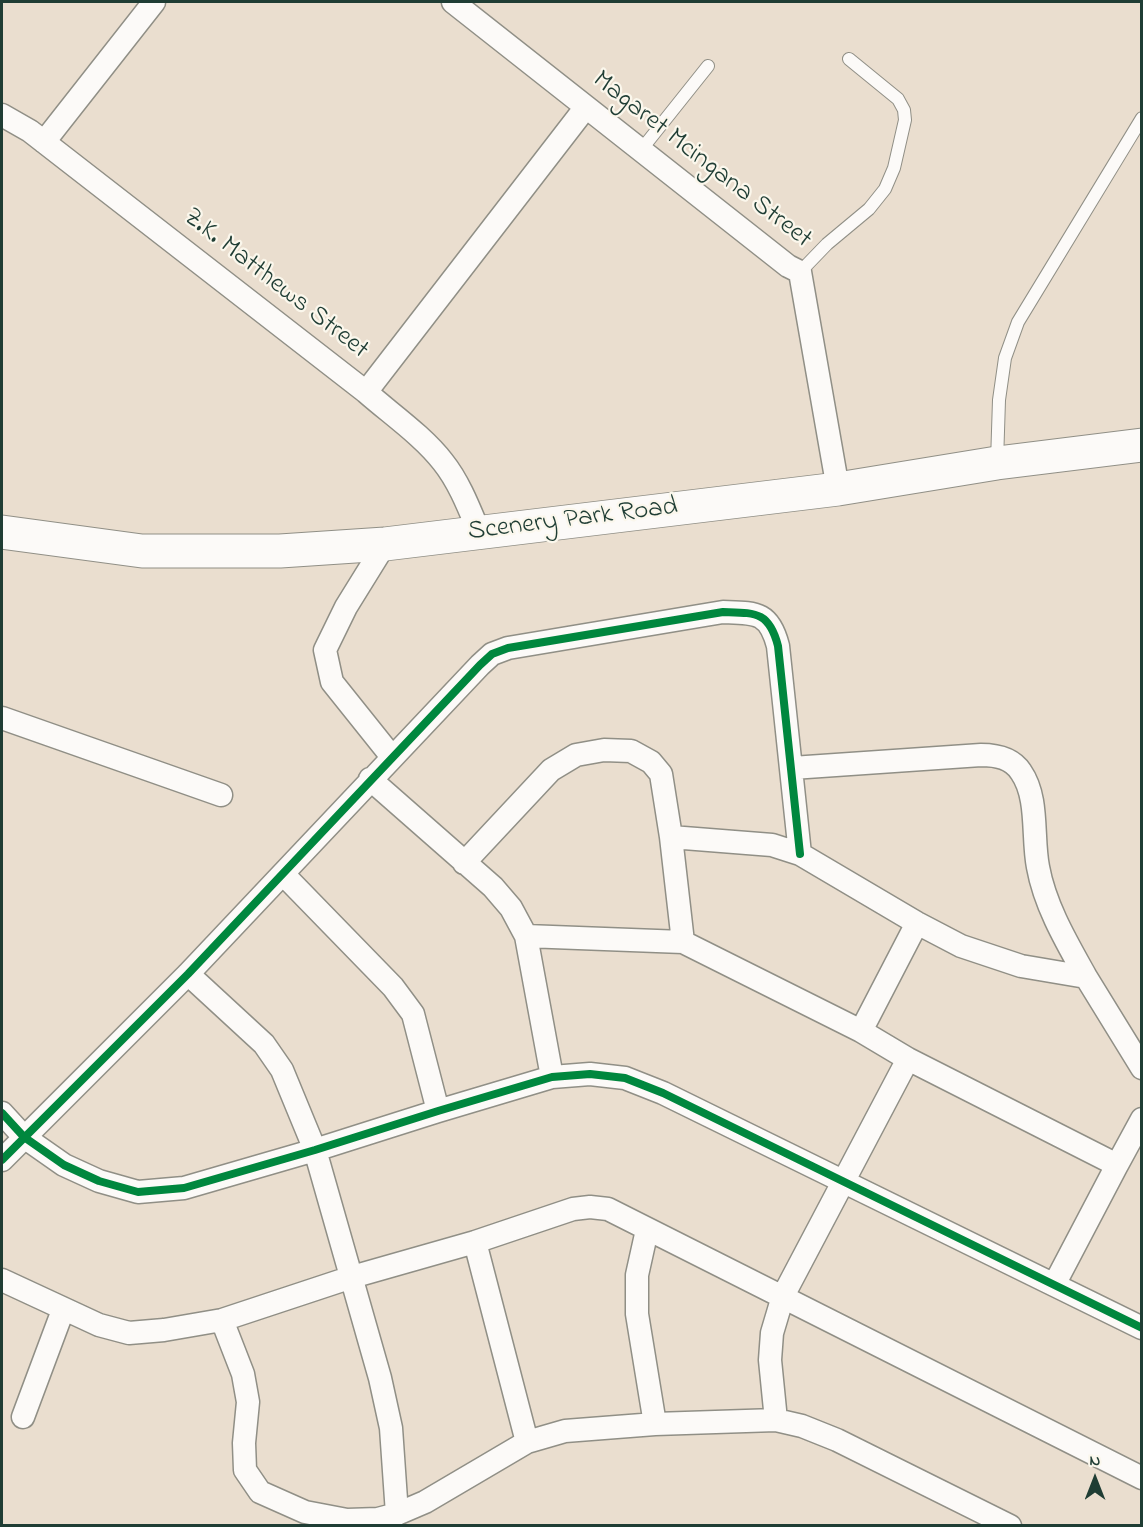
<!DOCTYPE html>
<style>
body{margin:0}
#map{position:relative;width:1143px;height:1527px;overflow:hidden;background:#eadecf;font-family:"Indie Flower",sans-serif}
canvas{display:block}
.frame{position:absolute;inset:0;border:3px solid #1f3d34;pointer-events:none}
.north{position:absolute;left:1065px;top:1449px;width:60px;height:60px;-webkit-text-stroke:4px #fbf7ec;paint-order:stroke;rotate:0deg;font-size:16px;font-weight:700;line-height:24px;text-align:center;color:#1f3d34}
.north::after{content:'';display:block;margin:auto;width:21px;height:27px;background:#1f3d34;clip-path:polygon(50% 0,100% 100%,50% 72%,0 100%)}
</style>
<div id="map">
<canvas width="1143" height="1527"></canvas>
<div class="frame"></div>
<div class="north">N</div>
</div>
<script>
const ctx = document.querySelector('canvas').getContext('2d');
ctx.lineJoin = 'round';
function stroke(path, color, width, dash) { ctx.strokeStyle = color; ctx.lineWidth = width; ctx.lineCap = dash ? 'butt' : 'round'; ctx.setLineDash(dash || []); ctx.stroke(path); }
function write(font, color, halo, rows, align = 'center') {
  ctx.font = font + ' "Indie Flower",sans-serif'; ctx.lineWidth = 4.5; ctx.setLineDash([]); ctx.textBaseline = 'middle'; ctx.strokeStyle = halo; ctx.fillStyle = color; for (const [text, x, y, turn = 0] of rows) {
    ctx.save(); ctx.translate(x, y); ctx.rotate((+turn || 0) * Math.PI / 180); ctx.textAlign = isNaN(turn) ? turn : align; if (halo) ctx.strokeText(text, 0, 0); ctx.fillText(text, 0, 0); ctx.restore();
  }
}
const lane = new Path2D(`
 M641,150l67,-84
 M800,272l27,-28 42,-35 16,-20 9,-21 11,-48 -1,-10 -6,-11 -49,-40
 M997,462l2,-62 6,-42 13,-36 124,-204`);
const street = new Path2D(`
 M453,2l335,264 12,6 38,217
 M2,115l28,16 336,261c25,22 57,44 77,70 16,20 26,46 36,70
 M44,142l110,-140
 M366,392l220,-285
 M385,544l-39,63 -21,43 7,32 60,75
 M2,718l219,77
 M370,779l123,108 18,21 15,28 26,141
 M671,837l101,8 28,9 117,69 44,23 60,20 65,11c-19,-34 -41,-71 -48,-110 -6,-30 1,-69 -17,-95 -9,-14 -24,-17 -40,-17l-189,13
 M464,863l87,-93 25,-15 28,-5 27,1 20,11 10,12 10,63 12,105
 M283,874l110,113 20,27 25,97
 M526,936l157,6 178,89 47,28 209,106 -63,120
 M188,974l76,70 18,26 33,80 65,228 11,50 6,86
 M1086,977l56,91
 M861,1031l56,-108
 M2,1113l22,24 40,28 35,16 39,11 46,-4 131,-38 123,-39 114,-34 38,-3 35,4 38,15 479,235
 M2,1160l186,-186 292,-309 12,-11 16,-6 215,-36c32,1 46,-1 55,34l22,208
 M1117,1165l25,-46
 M647,1230l-10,45v39l18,110
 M475,1242l52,200
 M2,1280l97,45 30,8 35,-3 58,-10 130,-43 123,-35 98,-33 17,-2 18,2 534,269
 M222,1320l21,54 5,28 -4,41 1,27 15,22 45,20 42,8 31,-1 19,-5 28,-12 102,-60 38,-11 90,-7 121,-4 26,6 35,14 173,86
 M23,1417l40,-107
 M776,1420l-6,-60 2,-27 11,-37 125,-237`);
const secondary = new Path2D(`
 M2,532l140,19h138l105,-7 453,-55 159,-26 145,-18`);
const cycleway = new Path2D(`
 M2,1113l22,24 40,28 35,16 39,11 46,-4 131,-38 123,-39 114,-34 38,-3 35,4 38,15 479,235
 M2,1160l186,-186 292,-309 12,-11 16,-6 215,-36c32,1 46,-1 55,34l22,208`);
const streetNames = [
 ["Magaret Mcingana Street",701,161,38],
 ["Z.K. Matthews Street",275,285,38],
 ["Scenery Park Road",573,521,-7]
];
stroke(lane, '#908f86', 14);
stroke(street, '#908f86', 25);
stroke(secondary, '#908f86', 35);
stroke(lane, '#fcfaf8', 12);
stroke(street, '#fcfaf8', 22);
stroke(secondary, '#fcfaf8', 33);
stroke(cycleway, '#00873e', 8);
write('27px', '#1f3d34', '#fbf7ec', streetNames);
</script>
